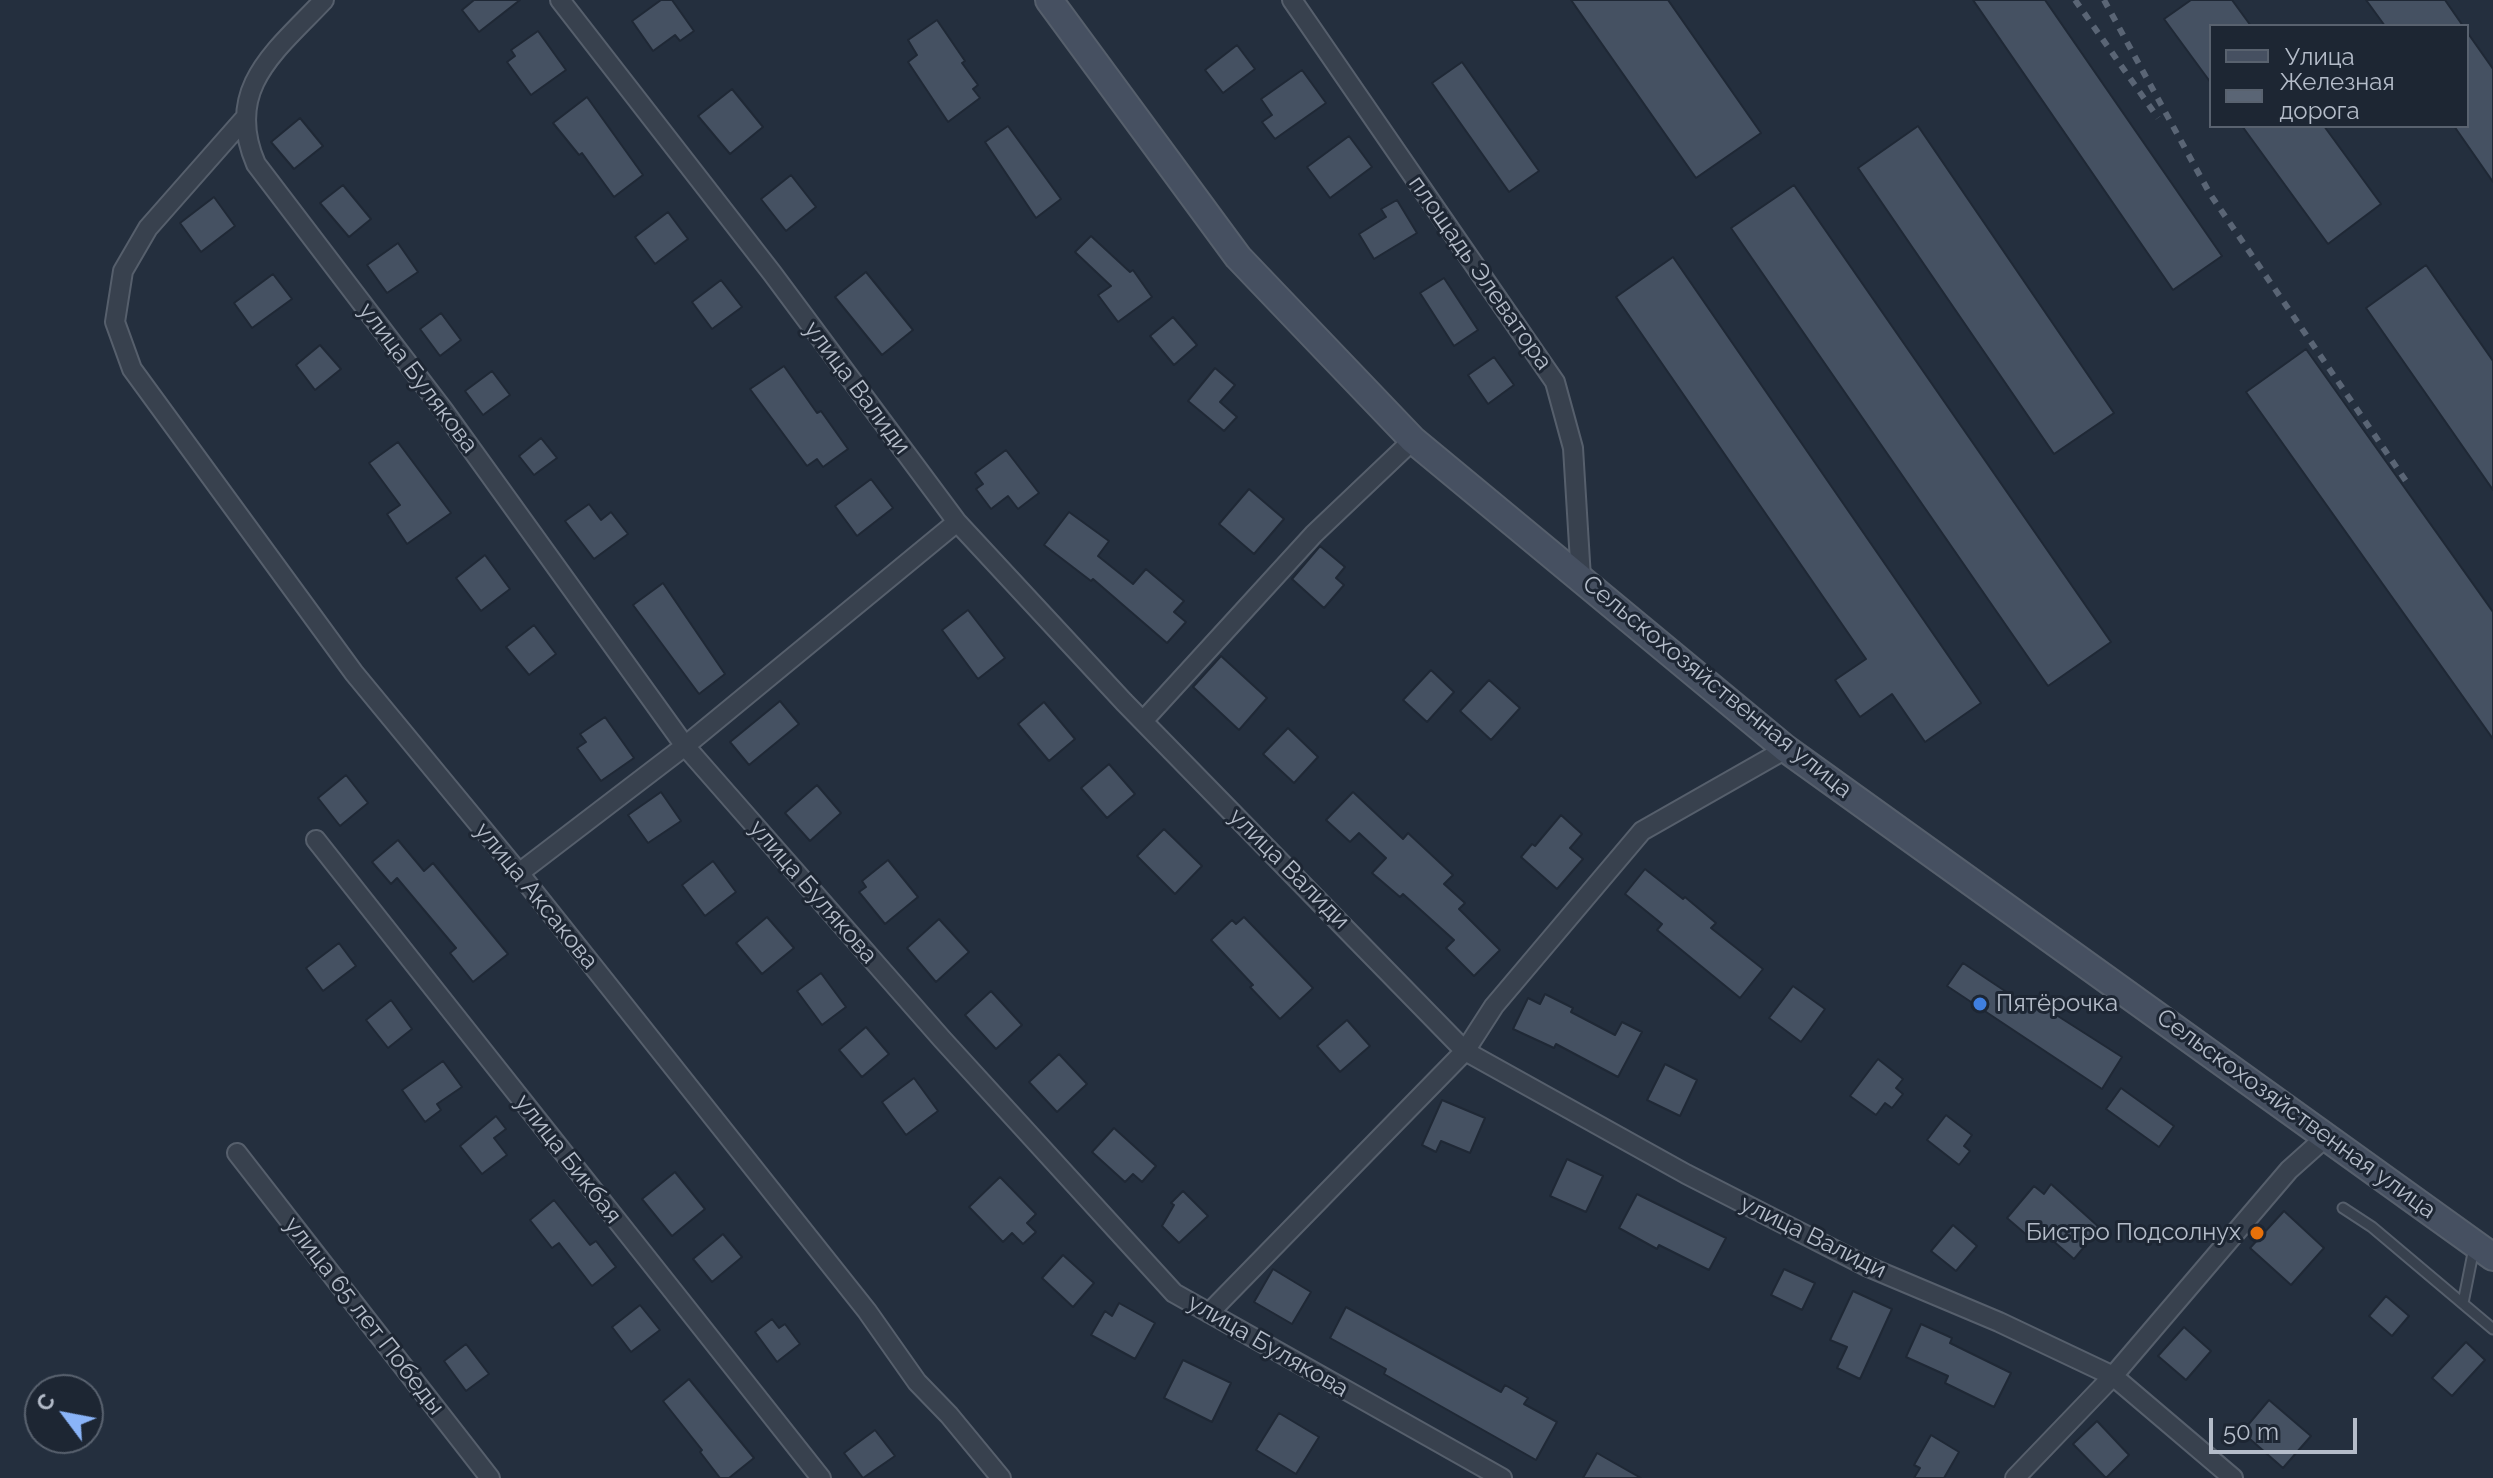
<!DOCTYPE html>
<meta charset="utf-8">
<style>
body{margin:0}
#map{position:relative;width:2493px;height:1478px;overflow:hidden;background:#242f3e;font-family:Raleway,sans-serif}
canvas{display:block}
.legend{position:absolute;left:2209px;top:24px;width:260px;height:104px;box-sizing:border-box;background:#1d2633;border:2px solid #59626f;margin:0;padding:10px 14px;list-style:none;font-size:24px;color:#b4bcc9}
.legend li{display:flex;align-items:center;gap:16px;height:40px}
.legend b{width:40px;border:2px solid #59626f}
.north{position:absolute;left:24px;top:1374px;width:80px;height:80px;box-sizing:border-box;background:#1d2633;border:2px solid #59626f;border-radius:50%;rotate:302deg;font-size:22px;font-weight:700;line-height:32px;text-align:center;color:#b4bcc9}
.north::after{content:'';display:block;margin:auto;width:28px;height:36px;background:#8ab4f8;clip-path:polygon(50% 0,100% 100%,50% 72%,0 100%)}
.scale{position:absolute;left:2209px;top:1418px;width:148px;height:36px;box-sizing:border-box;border:4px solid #b4bcc9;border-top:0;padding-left:10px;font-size:24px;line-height:28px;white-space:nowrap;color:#b4bcc9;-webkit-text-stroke:6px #1d2633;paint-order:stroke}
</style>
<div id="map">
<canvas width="2493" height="1478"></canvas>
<ul class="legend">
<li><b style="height:10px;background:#465061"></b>Улица</li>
<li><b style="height:10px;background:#5a6575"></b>Железная дорога</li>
</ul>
<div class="north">С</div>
<div class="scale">50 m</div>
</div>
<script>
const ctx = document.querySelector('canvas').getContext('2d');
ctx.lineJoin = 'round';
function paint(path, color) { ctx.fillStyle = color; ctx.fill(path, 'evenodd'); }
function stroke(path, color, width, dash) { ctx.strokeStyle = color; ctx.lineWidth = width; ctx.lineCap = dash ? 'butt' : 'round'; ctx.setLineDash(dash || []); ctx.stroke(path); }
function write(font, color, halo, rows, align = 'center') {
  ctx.font = font + ' Raleway,sans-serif'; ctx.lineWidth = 6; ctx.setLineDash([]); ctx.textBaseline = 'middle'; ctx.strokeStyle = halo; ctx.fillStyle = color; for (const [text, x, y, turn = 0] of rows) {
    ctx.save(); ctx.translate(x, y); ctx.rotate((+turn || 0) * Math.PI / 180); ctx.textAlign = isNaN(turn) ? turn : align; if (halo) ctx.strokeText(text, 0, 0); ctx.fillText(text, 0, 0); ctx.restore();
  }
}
const building = new Path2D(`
 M474,0h46l-41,32 -17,-22z
 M661,0h11l22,31 -14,10 -5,-6 -22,16 -21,-30z
 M1571,0h97l93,133 -65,45z
 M1973,0h72l177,256 -49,34z
 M2191,0h41l19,26h-40v57l-47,-64z
 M2366,0h79l18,26h-78z
 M937,20l28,41 -3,2 16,22 -5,4 7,9 -32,24 -40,-60 9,-7 -9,-15z
 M538,31l28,39 -35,25 -24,-33 8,-6 -4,-6z
 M2467,32l26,37v113l-39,-56h13z
 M1237,45l18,24 -32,24 -18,-23z
 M1462,62l77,109 -30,21 -77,-109z
 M1302,70l24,33 -51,36 -13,-17 10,-7 -11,-16z
 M732,89l31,38 -33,27 -32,-38z
 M587,97l56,78 -29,22 -32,-44 -3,2 -26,-32z
 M300,118l23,28 -29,23 -23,-27z
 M1008,126l53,73 -25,19 -51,-76z
 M1918,126l196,287 -60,41 -196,-286z
 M2242,126h82l57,78 -53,40z
 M1349,136l23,31 -42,31 -23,-31z
 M791,175l25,32 -30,24 -25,-32z
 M343,185l28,34 -22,18 -29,-34z
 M1794,185l317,457 -63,44 -317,-458z
 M214,197l21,29 -34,26 -21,-29z
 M1397,200l20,33 -43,26 -15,-25 27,-17 -5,-8z
 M668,212l20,27 -33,25 -20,-27z
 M1091,236l39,36 3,-2 19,27 -34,25 -20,-27 13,-9 -36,-34z
 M398,243l20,29 -31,21 -20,-28z
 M1673,257l308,446 -56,39 -33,-48 -32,23 -25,-37 31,-21 -250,-362z
 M2426,265l67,96v129l-127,-182z
 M866,272l47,58 -31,25 -47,-58z
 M273,274l19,25 -40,29 -18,-25z
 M1444,278l34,52 -24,16 -34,-53z
 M721,280l21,27 -30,22 -20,-27z
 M441,313l20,27 -21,16 -20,-27z
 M1173,317l24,28 -23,20 -24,-29z
 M320,345l21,24 -26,21 -19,-25z
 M2306,349l187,263v127l-247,-347z
 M1494,357l20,28 -26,19 -20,-29z
 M784,366l33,47 4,-2 27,38 -25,18 -6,-8 -10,7 -57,-77z
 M1215,368l20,17 -15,17 17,15 -13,14 -36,-30z
 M492,371l18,24 -27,20 -18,-24z
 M541,438l16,20 -23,17 -15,-19z
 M398,442l53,71 -44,31 -20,-30 13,-9 -31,-42z
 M1006,450l33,43 -21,16 -10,-13 -17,13 -15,-20 7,-5 -8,-11z
 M871,479l22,29 -36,28 -22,-30z
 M1249,489l35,30 -30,35 -35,-30z
 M589,504l12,16 10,-8 17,22 -34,25 -29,-38z
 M1069,512l40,29 -11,15 35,28 13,-15 38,32 -10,11 12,10 -19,21 -74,-64 -2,2 -47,-36z
 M1320,546l25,21 -9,11 8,7 -20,23 -32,-29z
 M485,555l25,34 -29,22 -25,-33z
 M663,583l62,91 -26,20 -66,-89z
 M968,610l37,48 -27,21 -36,-49z
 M534,625l22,29 -27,21 -23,-28z
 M1221,656l46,42 -28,32 -46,-43z
 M1431,670l23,22 -27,30 -24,-22z
 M1489,680l31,28 -29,32 -31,-29z
 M780,701l19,23 -50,41 -19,-23z
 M1044,702l31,37 -26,22 -31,-37z
 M605,717l29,41 -33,23 -24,-33 9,-6 -6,-8z
 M1288,728l30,29 -24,26 -31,-29z
 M1109,764l26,30 -28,24 -26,-30z
 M346,775l22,28 -28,23 -22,-28z
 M817,785l24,28 -31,28 -25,-28z
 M661,792l20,29 -33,22 -20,-28z
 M1353,792l50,47 5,-6 45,42 -9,9 21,19 -6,6 41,41 -26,26 -28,-28 8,-8 -51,-46 -3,3 -28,-24 14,-15 -27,-25 -9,9 -24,-22z
 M1561,815l21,19 -12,14 13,11 -26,30 -36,-32 11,-13 3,2z
 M1164,829l38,37 -27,28 -38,-38z
 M398,840l26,31 9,-8 75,91 -35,28 -23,-29 6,-5 -59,-70 -6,6 -19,-22z
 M888,860l30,37 -33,27 -26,-32 7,-5 -4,-6z
 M713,861l23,31 -31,24 -23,-31z
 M1645,869l38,30 2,-2 31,26 -5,5 52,41 -23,29 -83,-68 5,-6 -37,-30z
 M767,917l27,31 -32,26 -26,-31z
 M1244,917l69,71 -33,31 -30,-32 3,-2 -42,-45 21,-20 4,4z
 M939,919l30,33 -33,30 -29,-34z
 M339,943l17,23 -33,25 -17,-23z
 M1963,963l72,48 4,-7 83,53 -20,32 -155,-103z
 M821,973l25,34 -24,18 -25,-34z
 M1793,986l32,23 -24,33 -32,-24z
 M991,991l31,34 -26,24 -31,-34z
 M1545,994l28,14 -2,4 44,23 7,-13 20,10 -24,45 -62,-33 -2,4 -41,-19 15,-31 12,6z
 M391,1000l21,29 -24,19 -22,-28z
 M1347,1020l23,26 -30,26 -23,-26z
 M866,1027l23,27 -27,23 -23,-27z
 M1059,1054l28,30 -30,28 -28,-30z
 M1878,1059l25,20 -7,9 7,6 -11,14 -7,-5 -9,12 -26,-19z
 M443,1061l19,26 -25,17 4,6 -16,12 -23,-32z
 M1665,1064l32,16 -17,36 -33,-16z
 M914,1078l24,33 -32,24 -24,-33z
 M2121,1088l53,38 -15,21 -53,-38z
 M1442,1100l43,18 -15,35 -29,-12 -5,11 -14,-7z
 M1946,1115l26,20 -8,11 6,5 -11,14 -32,-25z
 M496,1116l10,13 -12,9 13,17 -25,19 -22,-28z
 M1114,1128l42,38 -14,16 -9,-8 -8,8 -33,-30z
 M1567,1159l36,17 -17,36 -36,-16z
 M675,1172l30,37 -33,27 -30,-37z
 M1000,1177l36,37 -9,9 9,9 -13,12 -11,-11 -9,9 -34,-35z
 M2051,1184l49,44 -26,31 -37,-32 -8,10 -22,-19 27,-32 10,8z
 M1183,1191l25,25 -29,27 -17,-17 12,-21 -3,-2z
 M1637,1194l89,44 -17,32 -50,-25 -2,4 -38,-21z
 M554,1200l36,45 6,-4 20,26 -24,19 -33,-43 -7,5 -22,-28z
 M2284,1211l40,37 -33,37 -41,-37z
 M1953,1225l24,21 -21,25 -25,-20z
 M723,1234l19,23 -30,25 -19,-23z
 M1063,1255l31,28 -21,24 -31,-29z
 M1273,1269l38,23 -19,32 -38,-22z
 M1784,1269l31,14 -13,27 -31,-15z
 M1853,1291l39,18 -32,70 -23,-11 10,-21 -17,-7z
 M2386,1296l23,20 -17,20 -23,-20z
 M1119,1303l36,20 -20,36 -44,-24 14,-24 7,5z
 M640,1305l20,25 -29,22 -19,-25z
 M1346,1307l155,85 4,-7 23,13 -4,6 33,18 -21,38 -152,-86 2,-5 -56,-31z
 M772,1319l7,9 6,-4 15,20 -23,18 -22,-30z
 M1921,1324l31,14 -2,5 61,30 -17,34 -49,-24 3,-7 -42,-19z
 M2184,1327l27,24 -25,29 -28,-24z
 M2466,1342l19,18 -33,36 -20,-18z
 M466,1344l23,30 -23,17 -22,-30z
 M1183,1360l48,23 -19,39 -48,-24z
 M689,1379l65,79 -25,20h-9l-20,-26 2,-2 -39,-49z
 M2269,1400l42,36 -28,32 -41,-36z
 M1279,1413l40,24 -23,37 -40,-24z
 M2097,1421l32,34 -23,23 -33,-34z
 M875,1430l20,26 -32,22 -19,-25z
 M1931,1435l28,17 -15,26h-30l6,-10 -6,-3z
 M1597,1453l44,25h-58z`);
const lane = new Path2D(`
 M2343,1208l29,19 121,102
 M2463,1303l11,-55`);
const street = new Path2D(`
 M324,0c-47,50 -101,88 -68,164l188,247 241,335 257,293 232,254 328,185
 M560,0l212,273 185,249 167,180 341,349 221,123 180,92 133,56 114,54 120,102
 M1292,0l263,382 18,66 8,130
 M245,118l-97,110 -25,43 -8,51 17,47 222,304 165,200 348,438 50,71 32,33 52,63
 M1143,721l171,-187 99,-94
 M316,840l505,638
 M519,873l166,-127 272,-224
 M237,1153l253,325
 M1209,1313l256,-262 29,-45 148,-175 144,-82
 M2015,1478l98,-102 176,-206 38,-34`);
const secondary = new Path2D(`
 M1049,0l189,257 175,183 373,309 707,508`);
const rail = new Path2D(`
 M2075,0l83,118
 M2104,0l106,194 200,293`);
const markers = [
 [1980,1004,8,"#3f7fe0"],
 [2257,1233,8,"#e8710a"]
];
const streetNames = [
 ["площадь Элеватора",1480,273,55],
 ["улица Булякова",418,378,53],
 ["улица Валиди",857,388,53],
 ["Сельскохозяйственная улица",1717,687,39],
 ["улица Валиди",1289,869,45],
 ["улица Булякова",813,892,49],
 ["улица Аксакова",536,896,51],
 ["Сельскохозяйственная улица",2296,1114,36],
 ["улица Бикбая",568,1159,52],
 ["улица Валиди",1813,1237,26],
 ["улица 65 лет Победы",364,1316,52],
 ["улица Булякова",1268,1346,30]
];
const poiNames = [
 ["Пятёрочка",1996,1004],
 ["Бистро Подсолнух",2241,1233,"right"]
];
paint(building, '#455162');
stroke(building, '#1f2835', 2);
stroke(lane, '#565f6c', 13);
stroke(street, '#565f6c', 22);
stroke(secondary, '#565f6c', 30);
stroke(lane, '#38414e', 9);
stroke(street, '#38414e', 18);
stroke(secondary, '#465061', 26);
stroke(rail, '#5a6575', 6, [8, 8]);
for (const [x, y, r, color] of markers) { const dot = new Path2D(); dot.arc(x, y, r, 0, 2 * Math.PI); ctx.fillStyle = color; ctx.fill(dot); stroke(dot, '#1d2633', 3); }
write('24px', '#b4bcc9', '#1d2633', streetNames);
write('24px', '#b4bcc9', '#1d2633', poiNames, 'left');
</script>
